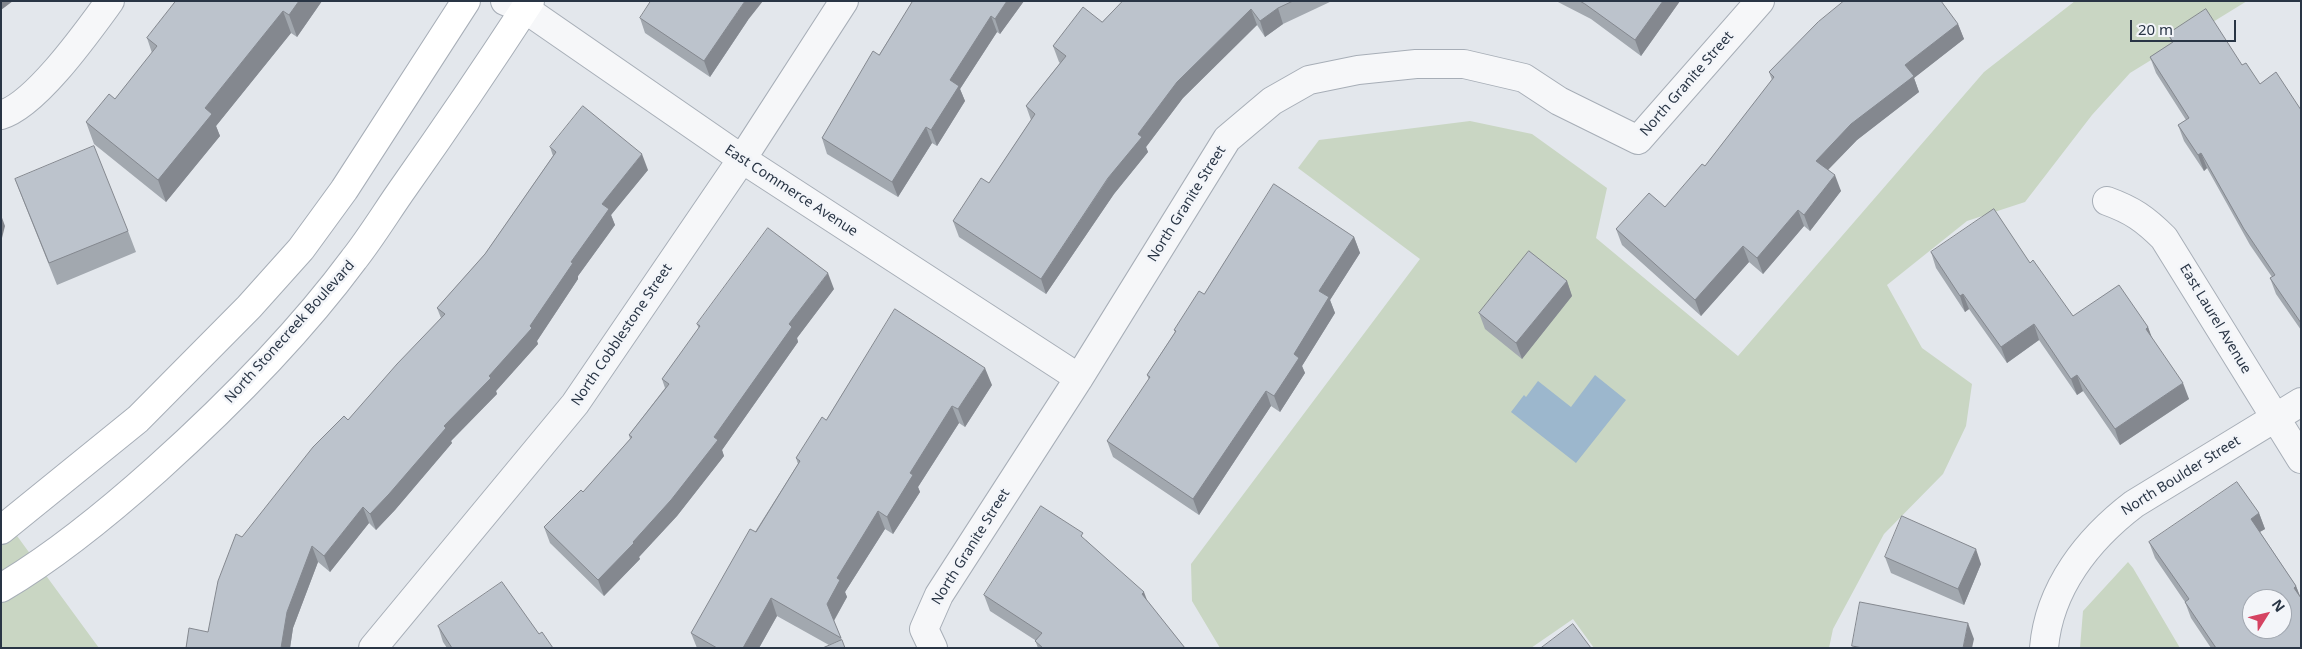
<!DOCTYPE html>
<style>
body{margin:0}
#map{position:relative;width:2302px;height:649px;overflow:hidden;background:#e3e7ec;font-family:"Noto Sans",sans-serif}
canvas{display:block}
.frame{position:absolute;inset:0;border:2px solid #293545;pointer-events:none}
.north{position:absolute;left:2242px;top:589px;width:50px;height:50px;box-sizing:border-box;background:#f3f5f9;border:1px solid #a2a8b1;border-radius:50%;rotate:54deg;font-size:14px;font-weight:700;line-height:20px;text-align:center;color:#293545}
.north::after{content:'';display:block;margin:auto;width:18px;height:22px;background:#d54362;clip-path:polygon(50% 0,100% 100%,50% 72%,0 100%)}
.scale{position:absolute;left:2130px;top:20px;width:106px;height:22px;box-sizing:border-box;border:2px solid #293545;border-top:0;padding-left:6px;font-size:15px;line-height:18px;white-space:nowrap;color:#293545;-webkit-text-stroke:4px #f3f5f9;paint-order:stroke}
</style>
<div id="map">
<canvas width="2302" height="649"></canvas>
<div class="frame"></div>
<div class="north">N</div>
<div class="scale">20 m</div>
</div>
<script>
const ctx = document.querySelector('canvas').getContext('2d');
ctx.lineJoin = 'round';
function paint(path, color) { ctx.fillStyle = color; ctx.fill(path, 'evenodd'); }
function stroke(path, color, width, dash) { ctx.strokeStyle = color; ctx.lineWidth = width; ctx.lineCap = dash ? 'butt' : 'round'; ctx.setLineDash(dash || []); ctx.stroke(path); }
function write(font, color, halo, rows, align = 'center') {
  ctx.font = font + ' "Noto Sans",sans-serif'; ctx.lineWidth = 5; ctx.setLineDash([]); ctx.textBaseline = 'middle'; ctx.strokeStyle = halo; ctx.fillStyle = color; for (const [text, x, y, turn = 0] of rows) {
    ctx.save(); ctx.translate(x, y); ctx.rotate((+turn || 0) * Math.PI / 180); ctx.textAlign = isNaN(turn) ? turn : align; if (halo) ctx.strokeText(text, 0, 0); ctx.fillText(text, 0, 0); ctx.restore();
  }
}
const green = new Path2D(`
 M2075,1h172l-117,72 -38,42 -67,87 -58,19 -80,64 35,63 50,36 -6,42 -23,48 -59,60 -51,95 -4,19h-235l-21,-29 -42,29h-311l-28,-47 -1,-37 229,-305 -122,-91 21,-28 151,-19 62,13 75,54 -11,50 142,118 246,-284z
 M1,514l98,134h-98z
 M2128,562l5,6 47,80h-100l3,-37z`);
const water = new Path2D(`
 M1595,375l31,25 -50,63 -65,-51 13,-17 2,2 12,-16 33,26z`);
const street = new Path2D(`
 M505,1l20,8 217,150 337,219
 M1,115c35,-10 87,-84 109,-114
 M2107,201c25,9 38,18 57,37l137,221
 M373,648l202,-244 167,-245 102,-158
 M933,648l-9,-19 15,-34 140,-217 148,-239 45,-38 37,-21 49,-10 58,-6h48l60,14 35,23 79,39 122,-139
 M2044,648c5,-60 44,-109 90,-144l167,-102`);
const secondary = new Path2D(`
 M1,530l137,-111 111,-112 52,-58 43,-59 122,-189
 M1,588c56,-33 108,-76 156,-119 71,-64 140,-133 197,-210 18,-23 33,-48 50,-72 43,-61 85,-123 126,-186`);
const wall = new Path2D(`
 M176,1h146l-25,36 -6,-4 -75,93 4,10 -54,66 -72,-58 -8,-22 29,-23 37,-46 -5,-15z
 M913,1h111l-24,33 -3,-2 -37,57 5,12 -28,45 -5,-3 -34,54 -71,-43 -5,-16 57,-83z
 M1123,1h209l-49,23 -18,13 -8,-12 -74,73 -37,49 2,5 -34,42 -68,100 -87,-57 -6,-16 36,-38 42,-63 -5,-14 34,-43 -1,-1 -6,-16 49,-24z
 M1556,1h124l-39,55 -50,-37z
 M640,18l108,2 -38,57 -65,-44z
 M1958,24l6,15 -50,39 5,14 -62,48 -29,30 13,21 -31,40 -6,-5 -41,48 -14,-12 -48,54 -79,-71 -6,-16 49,-22 40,-41 67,-86 -3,-8z
 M2168,34l74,31 18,19 41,26v220l-25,-36 -6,-16 2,-1 -22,-32 -43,-77 -3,3 -20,-30 -6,-16 8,-5 -30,-47 -6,-16 22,-14z
 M550,147l98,23 -37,45 4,10 -37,51v3l-41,62 1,3 -42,47 1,3 -46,47 1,2 -57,67 -19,20 -7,-7 -39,49 -12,-10 -25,66 -3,20h-104l22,-16 140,-212 93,-102 -4,-10 48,-54 68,-98z
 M15,179l113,52 8,21 -79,33 -34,-85z
 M1354,237l6,16 -30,47 5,13 -33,53 3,7 -25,39 -9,-6 -72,109 -86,-58 -6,-16 42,-61 -2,-5 28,-43 -1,-2z
 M1931,252l99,11 43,53 75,11 3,10 38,62 -69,46 -37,-54 -6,4 -38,-55 -32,23 -38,-54 -4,3 -29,-44z
 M1567,281l5,15 -50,63 -37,-30 -6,-16z
 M834,289l-37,49 1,4 -76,108 2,6 -47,60 -38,41 1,2 -36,37 -54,-53 -6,-16 39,-35 47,-53 -1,-4 36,-47 -3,-9 37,-50 -2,-5z
 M992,385l-27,42 -6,-4 -41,64 2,5 -27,42 -8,-5 -40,63 2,5 -13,24 8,19 -13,5 -52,-29 -18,32h-62l-6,-15 107,-169 -2,-6 30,-38z
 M2259,513l6,16 -5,3 36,54 4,10 1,52h-90l-20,-30 -6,-16 -30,-44 -6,-16z
 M1086,540l61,61 38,47h-147l-3,-8 -45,-29 -6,-16z
 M1885,557l96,7 -17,41 -73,-32z
 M438,626l101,8 14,14h-106l-4,-6z`);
const shadedWall = new Path2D(`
 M1,1h12l-12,9z
 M299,1h23l-25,36 -8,-22z
 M745,1h18l-15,19 -38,57 -6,-16z
 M1007,1h17l-24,33 -5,-15z
 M1663,1h17l-39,55 -6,-16z
 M1278,8l5,16 -18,13 -5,-16z
 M1251,9l6,16 -74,73 -37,49 2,5 -34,42 -68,100 -5,-15 97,-145 39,-52z
 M283,11l8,22 -75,93 4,10 -54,66 -8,-22 47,-72z
 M991,16l6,16 -37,57 5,12 -28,45 -6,-16 19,-50z
 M1958,24l6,15 -50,39 5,14 -62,48 -35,36 -6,-15 89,-96z
 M926,127l6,16 -34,54 -6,-15z
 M2201,153l6,15 -3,3 -6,-16z
 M642,154l6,16 -37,45 4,10 -37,51v3l-41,62 1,3 -42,47 1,3 -46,47 1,2 -57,67 -19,20 -6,-16 74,-88 45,-50 41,-50 41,-64 31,-58z
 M1835,175l6,16 -31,40 -6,-16z
 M1798,210l6,16 -41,48 -6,-16z
 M1,215l4,11 -4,16z
 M1354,237l6,16 -30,47 5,13 -33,53 3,7 -25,39 -6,-16 20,-42 25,-63z
 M1743,246l6,16 -48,54 -6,-16z
 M828,273l6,16 -37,49 1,4 -76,108 2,6 -47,60 -38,41 1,2 -36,37 -6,-16 116,-143 75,-113z
 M1567,281l5,15 -50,63 -6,-16z
 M1963,294l6,15 -4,3 -5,-16z
 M2034,324l5,16 -32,23 -6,-16z
 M2148,327l6,16 -8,-14z
 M985,368l7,17 -27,42 -7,-18z
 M2077,375l6,16 -6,4 -6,-16z
 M2183,383l6,16 -69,46 -5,-16z
 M1266,391l5,15 -72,109 -6,-16z
 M952,406l7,17 -41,64 2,5 -27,42 -6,-17 23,-44z
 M363,507l6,16 -39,49 -6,-16z
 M878,511l7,18 -40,63 2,5 -14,25 -6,-18 10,-26z
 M2259,513l6,16 -9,5 -5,-15z
 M312,546l6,16 -25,66 -3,20h-9l6,-36z
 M1976,549l5,15 -17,41 -6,-16z
 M2296,586l5,13 -7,-11z
 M1144,592l6,16 -8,-14z
 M771,598l6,18 -18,32h-16z
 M1968,623l6,16 -2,9h-9z`);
const building = new Path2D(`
 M176,1h123l-10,14 -6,-4 -78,97 7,6 -54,66 -72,-58 23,-28 6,5 42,-53 -10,-8z
 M651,1h94l-41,60 -64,-43z
 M913,1h94l-12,18 -4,-3 -41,64 9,6 -28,44 -5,-3 -34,55 -70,-44 51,-87 6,4z
 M1123,1h170l-15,7 -18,13 -9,-12 -74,73 -39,52 4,3 -34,41 -67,101 -88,-58 28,-43 8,5 46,-69 -9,-8 40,-50 -13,-10 30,-39 19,15z
 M1580,1h83l-28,39 -50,-36z
 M1844,1h97l17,23 -53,41 9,11 -63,48 -35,37 19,14 -31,40 -6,-5 -41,48 -14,-12 -48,54 -79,-71 33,-36 16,14 37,-43 3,2 69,-89 -5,-5 49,-50z
 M2206,9l36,56 4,-2 14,21 16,-12 25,38v213l-31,-45 5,-3 -31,-46 -43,-76 -3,2 -20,-30 11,-7 -39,-61 23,-15 -5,-8z
 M583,106l59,48 -40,50 7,5 -38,53 2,1 -43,63 2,2 -43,48 2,2 -47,48 2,2 -57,66 -19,20 -7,-7 -39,49 -12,-10 -25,66 -6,36h-95l3,-20 19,4 10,-51 18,-47 6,3 71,-90 31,-31 4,4 49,-56 48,-50 -8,-6 48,-54 71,-102 -6,-5z
 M94,146l34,85 -79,32 -34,-84z
 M1274,184l80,53 -35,54 10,6 -35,57 5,4 -25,38 -8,-5 -73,108 -86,-58 43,-64 -3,-2 29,-44 -2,-1 25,-39 5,3z
 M1994,209l36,54 3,-3 40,56 46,-31 29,42 -2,2 37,54 -68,46 -38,-54 -6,4 -37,-55 -33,23 -38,-53 -3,2 -29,-44z
 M768,228l60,45 -39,51 3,3 -78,110 4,3 -47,60 -38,42 1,1 -36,37 -54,-53 37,-37 2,2 49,-55 -3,-2 40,-51 -7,-5 38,-53 -3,-2z
 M1529,251l38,30 -51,62 -37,-30z
 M895,309l90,59 -27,41 -6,-3 -42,67 3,2 -26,42 -9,-6 -41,67 3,2 -13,24 14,34 -70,-40 -28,50h-26l-26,-15 59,-104 6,3 44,-71 -4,-3 26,-41 4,3z
 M2237,482l22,31 -8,6 45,67 -2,2 7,10v50h-85l-31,-46 4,-3 -40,-57zM2252,599h30v30h-30z
 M1041,506l42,27 -2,3 63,56 -2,2 43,54h-142l-8,-7 7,-8 -58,-38z
 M1902,516l74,33 -18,40 -73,-32z
 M502,582l37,52 3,-2 11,16h-101l-14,-22z
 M1860,602l108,21 -5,25h-100l-11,-2z
 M1573,624l18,24h-50z
 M842,640l3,8h-22z`);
const streetNames = [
 ["North Granite Street",1687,84,-49],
 ["East Commerce Avenue",791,191,33],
 ["North Granite Street",1187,204,-58],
 ["East Laurel Avenue",2215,319,59],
 ["North Stonecreek Boulevard",290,332,-48],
 ["North Cobblestone Street",622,335,-56],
 ["North Boulder Street",2181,476,-32],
 ["North Granite Street",971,547,-58]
];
paint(green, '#c9d6c3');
paint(water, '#9cb7cd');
stroke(street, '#a7aeb7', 30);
stroke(secondary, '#a7aeb7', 30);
stroke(street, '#f6f7f9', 28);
stroke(secondary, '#fff', 28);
paint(wall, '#a2a8af');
paint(shadedWall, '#84888f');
paint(building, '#bcc3cc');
stroke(building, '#84888f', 1);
write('14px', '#293545', '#f3f5f9', streetNames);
</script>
